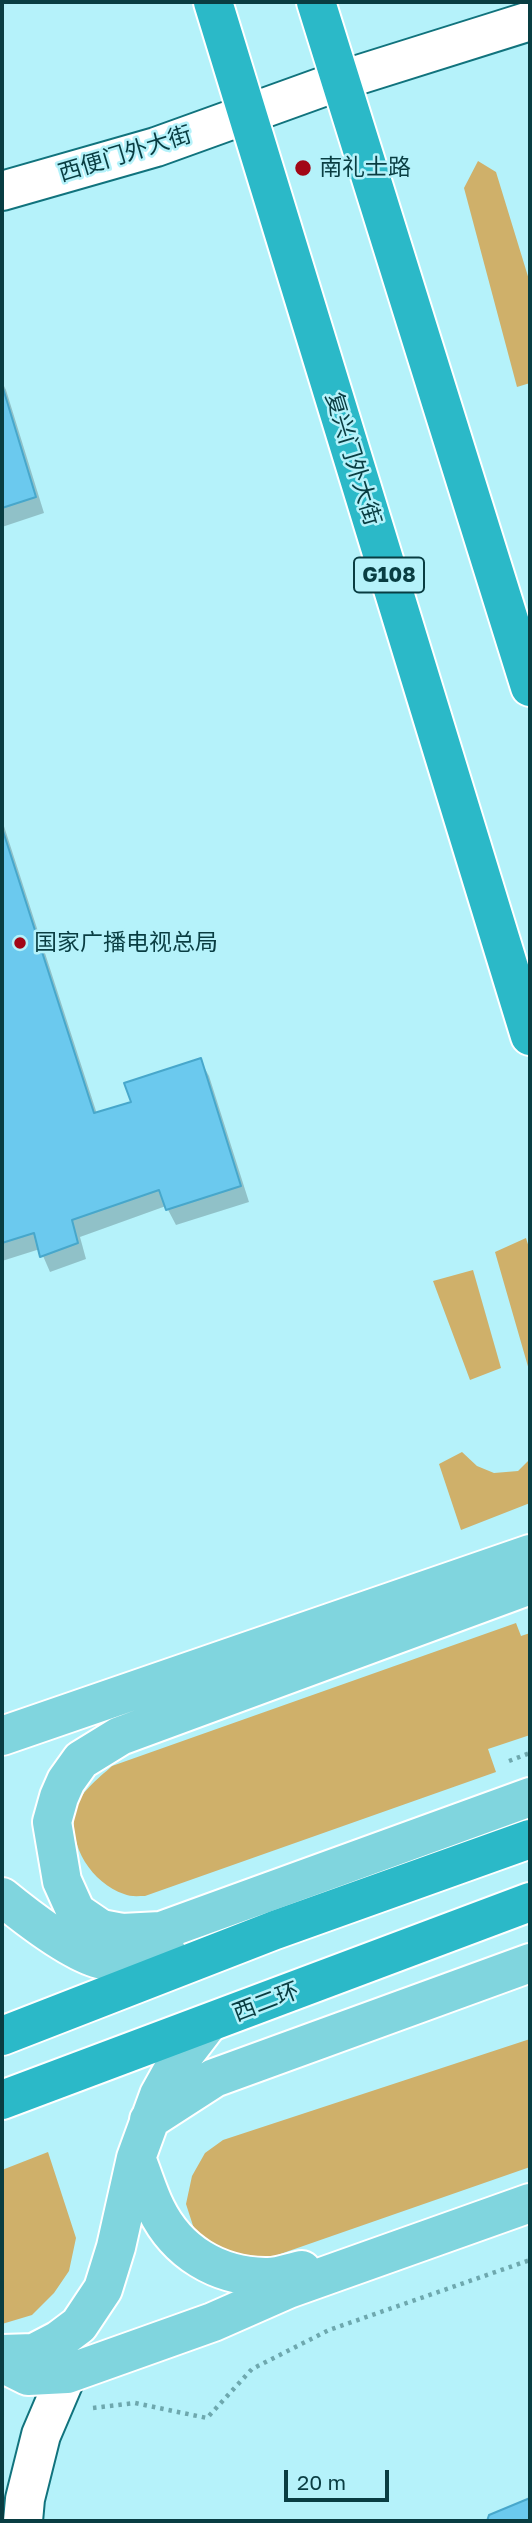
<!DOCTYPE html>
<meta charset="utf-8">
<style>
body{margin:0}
#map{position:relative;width:532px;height:2523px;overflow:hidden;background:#b5f2fa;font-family:"Golos Text",sans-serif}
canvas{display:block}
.frame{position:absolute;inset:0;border:4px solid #093d42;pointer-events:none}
.scale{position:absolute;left:284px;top:2470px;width:105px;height:32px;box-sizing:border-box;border:4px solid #093d42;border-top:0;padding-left:9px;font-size:21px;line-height:24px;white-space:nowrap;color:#093d42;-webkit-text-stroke:5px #b5f2fa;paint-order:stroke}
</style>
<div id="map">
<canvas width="532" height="2523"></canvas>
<div class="frame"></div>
<div class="scale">20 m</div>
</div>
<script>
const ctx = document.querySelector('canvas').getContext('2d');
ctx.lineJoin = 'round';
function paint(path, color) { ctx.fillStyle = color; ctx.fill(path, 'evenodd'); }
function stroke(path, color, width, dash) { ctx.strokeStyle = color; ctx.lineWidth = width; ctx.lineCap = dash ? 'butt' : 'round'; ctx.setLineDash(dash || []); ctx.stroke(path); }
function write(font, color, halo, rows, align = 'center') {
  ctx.font = font + ' "Golos Text","Noto Sans SC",sans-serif'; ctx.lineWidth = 5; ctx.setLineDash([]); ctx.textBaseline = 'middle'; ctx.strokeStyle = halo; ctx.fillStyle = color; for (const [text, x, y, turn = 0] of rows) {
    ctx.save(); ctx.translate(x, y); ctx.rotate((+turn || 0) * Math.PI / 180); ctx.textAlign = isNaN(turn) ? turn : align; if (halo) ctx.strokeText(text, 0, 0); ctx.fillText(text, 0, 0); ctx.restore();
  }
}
const green = new Path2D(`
 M478,161l18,11 34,111v100l-13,4 -53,-199z
 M526,1238l4,13 -1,119 -34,-118z
 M473,1270l28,98 -31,12 -37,-99z
 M462,1452l15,14 17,7 24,-2 12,-12v44l-69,27 -22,-66z
 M516,1623l5,13 9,-3v102l-42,14 8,23 -351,124c-7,0 -15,1 -21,-2 -32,-11 -56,-48 -49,-82 4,-20 23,-33 37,-46z
 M530,2039v128l-267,93 -25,2 -42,-27 -10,-31 6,-28 13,-23 18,-13z
 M48,2152l28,86 -7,33 -15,22 -22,22 -30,9v-154z`);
const shadow = new Path2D(`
 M2,382l4,8 38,123 -42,14z
 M2,820l95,294 36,-10 67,-44 9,16 40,126 -73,23 -10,-19 -86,31 6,22 -36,13 -10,-23 -38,12z`);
const building = new Path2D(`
 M2,385l34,112 -34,11z
 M2,828l92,285 37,-11 -7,-19 77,-25 40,128 -75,24 -7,-20 -87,30 6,23 -38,14 -6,-24 -32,10z
 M530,2498v23h-43l2,-6z`);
const path = new Path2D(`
 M509,1761l21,-8
 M93,2408l42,-5 72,15 45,-49 77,-39 201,-70`);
const secondary = new Path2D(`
 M2,191l154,-44 186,-67 188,-59
 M23,2521l2,-22 16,-64 26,-61`);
const primary = new Path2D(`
 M530,1585l-410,151 -39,24 -15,21 -7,16 -7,25 10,59 14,31 25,17 21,4 39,-2 369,-134
 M2,1736l528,-182
 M2,1897c22,18 73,58 101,63 20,3 44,-4 64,-7
 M149,2120l65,-42 316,-115
 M136,2158c7,17 12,35 20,51 21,43 61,67 109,68 12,1 26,-5 37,-7
 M2,2354l32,-1 25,-13 20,-15 24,-36 13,-42 20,-89 23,-63 15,-27 33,-43
 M2,2363l26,13 39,-2 146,-52 75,-33 242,-86`);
const highway = new Path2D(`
 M213,2l317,1034
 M316,2l214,685
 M2,2036l273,-106 255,-91
 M2,2100l528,-198`);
const markers = [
 [303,168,9,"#a20716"],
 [20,943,7,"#a20716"]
];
const shields = [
 [389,575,70]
];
const shieldNames = [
 ["G108",389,575]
];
const streetNames = [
 ["西便门外大街",125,154,-17],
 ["复兴门外大街",353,459,73],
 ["西二环",266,2002,-21]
];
const poiNames = [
 ["南礼士路",319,168],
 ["国家广播电视总局",34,943]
];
paint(green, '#cfb06a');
paint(shadow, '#0003');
paint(building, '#6bc9ee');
stroke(building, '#47a7cb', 2);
stroke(secondary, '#11737d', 42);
stroke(primary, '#fff', 42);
stroke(highway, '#fff', 42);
stroke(path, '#6ea8ae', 4.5, [3.5, 5]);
stroke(secondary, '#fff', 38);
stroke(primary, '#80d5de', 38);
stroke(highway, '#2bb9c8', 38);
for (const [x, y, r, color] of markers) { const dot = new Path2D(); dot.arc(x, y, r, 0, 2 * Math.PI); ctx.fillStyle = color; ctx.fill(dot); stroke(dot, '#b5f2fa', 2.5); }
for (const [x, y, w] of shields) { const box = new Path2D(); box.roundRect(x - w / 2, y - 17.5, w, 35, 5); ctx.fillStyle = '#b5f2fa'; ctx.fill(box); stroke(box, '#093d42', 2); }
write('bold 21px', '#093d42', null, shieldNames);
write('23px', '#093d42', '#b5f2fa', streetNames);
write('23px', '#093d42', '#b5f2fa', poiNames, 'left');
</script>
